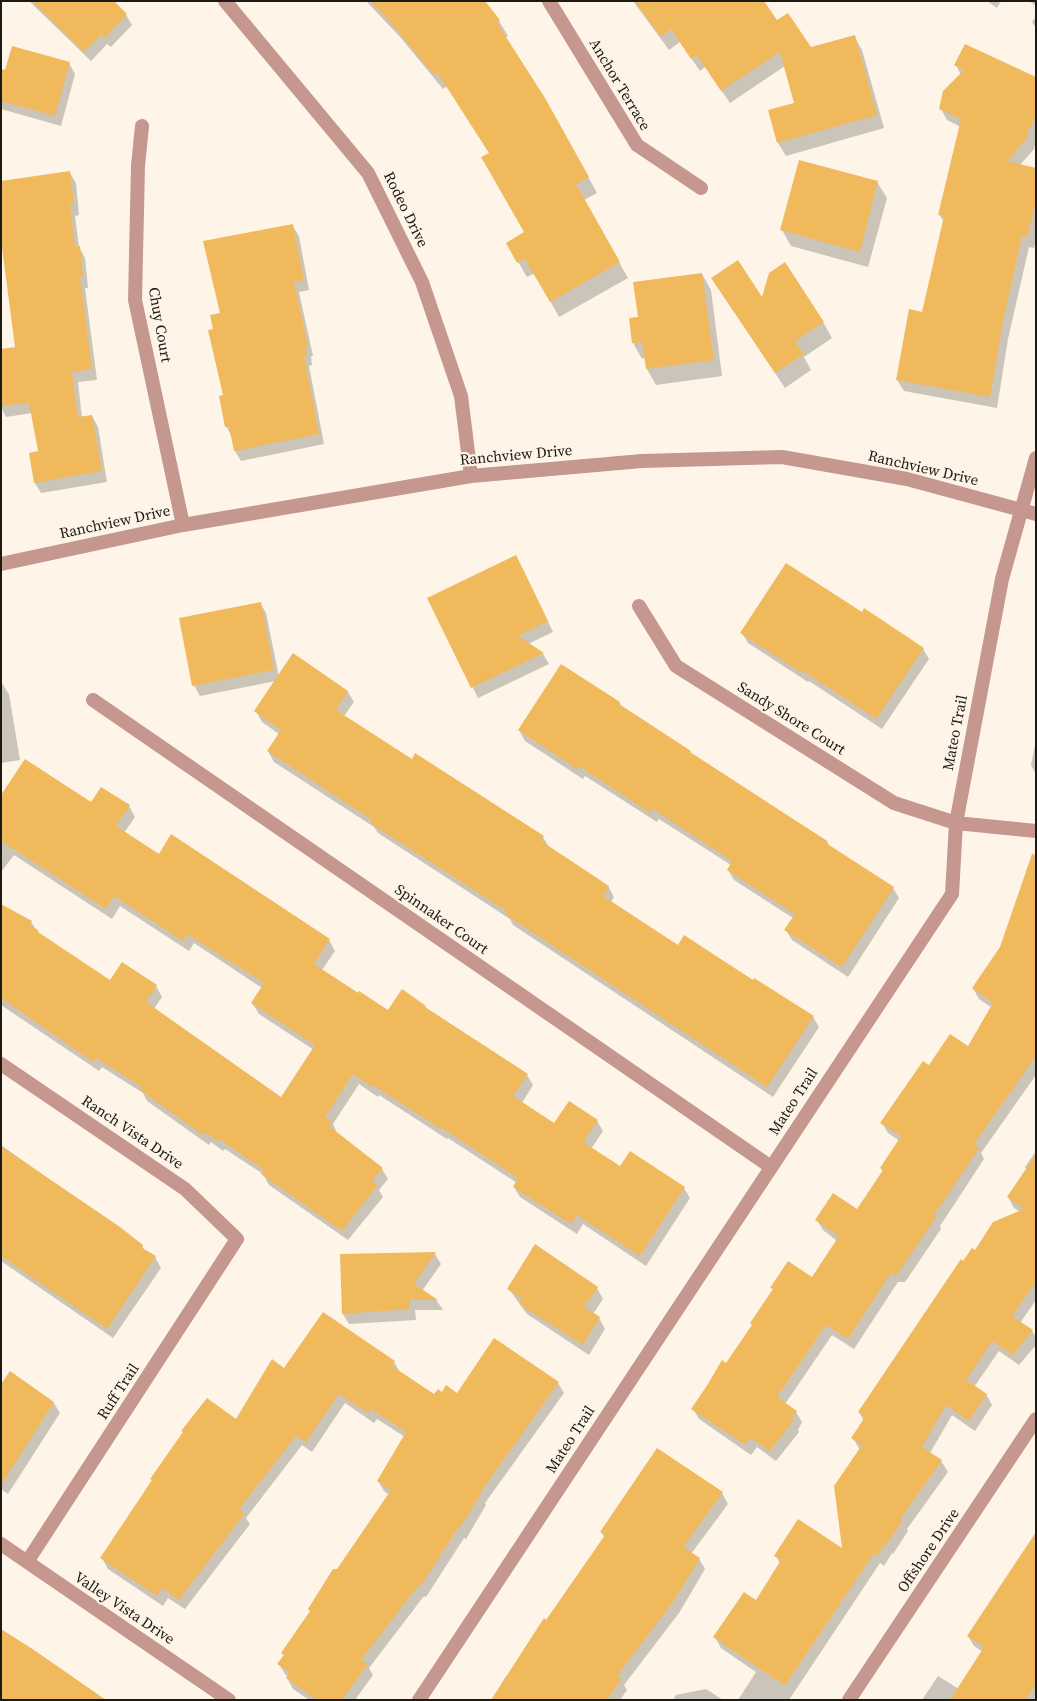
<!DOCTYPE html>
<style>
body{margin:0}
#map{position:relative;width:1037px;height:1701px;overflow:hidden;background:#fef5e8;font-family:"Source Serif 4",serif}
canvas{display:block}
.frame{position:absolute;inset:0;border:2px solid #1d1913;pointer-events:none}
</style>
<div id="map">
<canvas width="1037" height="1701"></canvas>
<div class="frame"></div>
</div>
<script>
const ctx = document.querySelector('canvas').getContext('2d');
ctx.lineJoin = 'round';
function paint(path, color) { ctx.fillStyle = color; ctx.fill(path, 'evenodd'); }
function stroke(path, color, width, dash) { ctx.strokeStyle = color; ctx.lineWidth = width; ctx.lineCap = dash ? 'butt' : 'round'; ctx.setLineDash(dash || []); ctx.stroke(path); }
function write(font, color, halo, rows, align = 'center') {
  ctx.font = font + ' "Source Serif 4",serif'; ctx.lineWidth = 4.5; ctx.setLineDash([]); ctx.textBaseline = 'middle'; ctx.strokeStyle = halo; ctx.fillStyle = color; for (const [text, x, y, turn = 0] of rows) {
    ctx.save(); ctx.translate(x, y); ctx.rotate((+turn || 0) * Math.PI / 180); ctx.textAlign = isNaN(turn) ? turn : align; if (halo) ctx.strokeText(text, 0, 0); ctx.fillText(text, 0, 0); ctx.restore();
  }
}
const shadow = new Path2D(`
 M29,1h83l14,14 6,10 -21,22 -4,-3 -16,17z
 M366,1h117l16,20 9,15 -3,2 39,60 53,95 -13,7 44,78 -69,39 -24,-44 -8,4 -20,-34 18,-10 -35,-79 -43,-68 -4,3 -42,-51z
 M633,1h130l13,21 34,27 44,-13 8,14 22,78 -98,28 -8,-13 18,-39 -11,-38 -55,37 -25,-36 -5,4 -20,-29 -11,8z
 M987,1h14l-4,7z
 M1029,1h7v5z
 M1036,17v11l-4,-6z
 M69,63l6,11 -14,52 -60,-17v-38z
 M956,65l80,14v62l-2,8 -14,16 16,4v70l-2,9 -5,-1 -21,92 -11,69 -93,-17 -7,-11 26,-67 21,-91 -5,-8 22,-87 -14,-7 -6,-11 20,-34z
 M70,173l6,10 3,32 -4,1 4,31 6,11 3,30h-3l12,92 -19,2 4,36 10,-2 6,11 9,55 -66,11 -6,-10 4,-30 -7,-40 -26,4 -5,-10v-57l15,-2 -12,-100h-3v-66z
 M877,182l10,16 -19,69 -77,-21 -9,-16z
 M292,225l7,11 10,54 -10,2 14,64h-2l1,9 -3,1 15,78 -83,17 -6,-10 -3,-14 -6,-11 -2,-30 -10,-66 8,-16z
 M702,274l9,16 11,86 -66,9 -9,-16 -2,-11 -3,1 -9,-16 6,-25z
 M712,278l111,44 9,16 -28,19 7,13 -26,18z
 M522,567l31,65 -25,12 15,10 6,10 -71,34 -49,-100z
 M260,603l6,10 13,64 69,15 6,10 -10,14 68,45 131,76 6,10 59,39 6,11 -3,5 67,44 135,71 6,10 -46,70 -260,-172 -3,-6 -132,-86 -4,-6 -100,-65 -6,-11 11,-17 -17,-12 -6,-11 20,-30 -76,15 -6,-11z
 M862,614l61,35 6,10 -47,70 -73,-48 -1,1 -60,-39 -6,-10z
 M561,665l59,38 2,5 70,47 135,86 2,5 64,42 6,10 -51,79 -56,-37 -6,-10 7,-12 -59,-38 -6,-10 3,-5 -72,-46 -2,3 -72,-46 -2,3 -58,-38 -6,-11z
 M1,682l8,12 11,66 -19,3z
 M1036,740v34l-5,-9z
 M1,797l128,9 6,11 -11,16 35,23 170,84 6,11 -13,19 66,42 37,-5 2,3 100,65 6,10 -11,18 33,21 42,-3 6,10 -12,18 30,19 63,20 6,10 -44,68 -63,-42 -6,10 -57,-37 -6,-10 3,-4 -69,-45 -1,1 -68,-44 -1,2 -19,-13 -26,40 4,9 45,36 6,10 -9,11 4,7 -35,43 -79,-55 -6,-11 -38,-25 -2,2 -12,-9 -2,3 -62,-44 -4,-8 -41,-26 -3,4 -98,-66v-100l30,17 9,13 71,47 45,4 6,11 -8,12 127,90 33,-49 -55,-36 -7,-11 10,-15 -68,-45 -5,8 -69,-45 -8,13 -98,-64 -13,17z
 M1036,896v179l-55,78 3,6 -44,67 1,3 -36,53h-7l-44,67 -22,-14 -47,69 11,8 6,10 -4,8 1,2 -23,29 -19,-14 -6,8 -52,-36 -6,-10 34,-45 26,-38 21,-35 -2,-3 40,-9 25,-38 -14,-11 -6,-10 40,-9 26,-39 -2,-4 19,-27 -12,-8 -6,-10 48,-56 38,-19 23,-41 -12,-8 -6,-11z
 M1,1145l141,101 3,5 10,6 6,11 -48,70 -112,-77z
 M1036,1151v149l-16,23 12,8 4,6v8l-17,20 -20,-14 -25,36 12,7 6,11 -17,26 -23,-16 -22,38 11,8 7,11 -41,57 1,2 -15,23 -1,-1 -8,13 -4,-3 -91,137h-51l18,-28 -35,-24 -6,-11 41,-35 24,-38 -4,-8 67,-6 17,-100 -7,-12 11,-17 -5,-9 104,-149 57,-51 -6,-4 -6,-11 19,-27 -2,-3z
 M435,1254l6,10 -19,27 15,10 6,9h-28l1,10 -67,4 -6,-10z
 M597,1288l6,11 -10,15 6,4 6,11 -16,26 -62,-41 -18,-25z
 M394,1362l6,10 35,23 7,-1 15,1 101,-12 6,10 -79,110 1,2 -20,34 -2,-1 -38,59 -2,-1 -55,72 4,7 -18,25h-46l-16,-11 -6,-11 1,-1 -3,-3 -6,-10 5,-8 -1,-3 106,-158 -5,-4 -6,-10 27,-44 -28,-18 -3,4 -29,-20 -33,49 -10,-7 -56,73 4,6 -65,85 -17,-11 -5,8 -55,-37 -6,-11 135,-137 48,-52z
 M1,1386l53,17 6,10 -52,81 -7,-5z
 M722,1493l6,11 -37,50 8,5 6,10 -26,44 -55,72 3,5 -7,10h-128l14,-24 1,1 40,-55 58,-84 -4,-6z
 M1036,1535v165h-114l16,-24 21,13 24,-37 -9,-6 -6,-10z
 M706,1689l17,11h-50l3,-5z`);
const building = new Path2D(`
 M32,1h82l13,13 -22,24 -4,-3 -17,17z
 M370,1h115l15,19 -3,3 48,75 44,79 -13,7 44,78 -70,40 -25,-43 -8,4 -11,-20 18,-11 -43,-75 8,-4 -52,-81 -3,3 -43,-52z
 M634,1h130l13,19 11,-7 23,34 44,-12 22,80 -100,28 -9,-33 26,-7 -14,-51 -59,39 -24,-36 -6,4 -20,-30 -10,8z
 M965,44l71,33v40l-8,14v6l-21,24 29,7v34l-9,35 -5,-1 -20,90 -12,71 -94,-17 13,-71 13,3 22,-96 -6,-1 23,-96 -22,-10 4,-18 21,-21 -10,-5z
 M12,46l58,16 -15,54 -54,-15v-32l4,1z
 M799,160l79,21 -18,71 -80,-22z
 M70,171l4,33 -4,1 5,42 5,-1 3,31 -3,1 12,91 -20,3 6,45 14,-2 10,56 -68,12 -5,-30 9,-2 -9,-48 -28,3v-57l14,-2 -14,-107v-59z
 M293,224l11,56 -10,2 14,64h-2l1,9h-3l15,79 -85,17 -5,-25 -4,1 -6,-31 4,-1 -15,-65 5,-1 -3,-14 10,-2 -17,-72z
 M738,260l24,37 7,-24 16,-11 39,60 -29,19 9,13 -29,19 -64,-95z
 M702,273l12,87 -68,9 -4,-27 -10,1 -3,-25 9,-1 -5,-35z
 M516,555l32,66 -30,15 26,17 -73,35 -44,-90z
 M786,563l76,49 2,-4 60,40 -48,71 -73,-48 -1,2 -62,-40z
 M261,602l13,68 -82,16 -13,-68z
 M293,653l55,38 -12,19 76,49 3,-6 129,83 -3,5 68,45 -6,10 75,49 6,-10 69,45 1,-2 60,38 -47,71 -261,-172 2,-3 -138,-89 2,-3 -105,-69 14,-21 -27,-19z
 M561,664l59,38 -1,2 72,47 -1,1 137,89 -1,2 68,44 -52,80 -58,-37 11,-16 -68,-44 5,-9 -79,-52 -3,4 -71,-47 -2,3 -59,-39z
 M25,759l66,43 10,-15 29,18 -14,21 43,28 12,-20 159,105 -16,25 44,29 1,-2 29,19 14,-21 24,17 -1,1 103,67 -15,22 41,27 15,-22 29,19 -15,22 37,24 10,-15 55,36 -45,69 -63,-41 -6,9 -58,-37 5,-9 -76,-50 -1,1 -68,-44 -1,2 -19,-13 -28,43 7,4 -3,5 54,42 -11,13 5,5 -35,45 -81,-57 3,-4 -45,-31 -2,2 -12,-9 -2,3 -63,-45 2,-3 -46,-29 -3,4 -92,-64v-94l31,17 -2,4 9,6 -1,1 72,48 12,-18 35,23 -11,17 135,95 34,-52 -64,-42 13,-20 -77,-49 -4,7 -69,-45 -8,13 -105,-68v-46z
 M1032,854l4,1v201l-62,88 5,4 -45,67 2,2 -40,59 -5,-3 -43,66 -22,-14 -49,72 20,14 -5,8 2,1 -24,31 -20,-13 -5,7 -54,-36 17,-25 14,-24 4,3 26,-38 -2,-2 23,-34 -3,-1 18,-27 24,16 27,-41 -24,-16 18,-27 24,16 26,-39 -3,-2 21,-32 -21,-13 43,-62 6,4 21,-31 18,12 25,-43 -21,-15 28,-41z
 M1,1146l119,81 23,18 -1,3 14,8 -49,73 -106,-73z
 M1036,1154v128l-24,34 21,14 -20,25 -21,-14 -26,39 21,14 -18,27 -23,-16 -24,42 20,13 -41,58 2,2 -17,25 -1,-1 -8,12 -3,-3 -89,133 -72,-49 31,-45 12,8 25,-40 -7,-4 24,-37 44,29 -8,-62 28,-41 -11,-7 14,-21 -7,-5 103,-153 2,2 9,-13 3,2 18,-28 31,-13 -17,-12z
 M535,1244l63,43 -14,20 16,10 -17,28 -64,-41 3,-5 -15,-10z
 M436,1252l-22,32 24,16h-28v9l-68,5 -2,-60z
 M323,1312l72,49 -3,5 42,28 4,-5 4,3 4,-7 11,8 37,-55 65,44 -79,111 1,1 -22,35 -1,-1 -38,59 -2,-1 -57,74 7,4 -26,36h-25l-31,-22 4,-6 -13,-8 7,-9 -3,-2 29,-42 -2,-2 25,-40h4l54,-79 -14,-9 29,-49 -35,-23 -3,4 -29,-19 -33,48 -10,-6 -57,73 6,4 -66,87 -17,-12 -5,8 -57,-38 52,-78 -2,-1 33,-47 -2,-1 26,-33 29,21 36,-60 12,9z
 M10,1371l44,31 -53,83v-101z
 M657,1448l66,44 -40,55 17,11 -27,44 -56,74 5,3 -15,21h-116l53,-82 2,2 59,-85 -5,-3z
 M1036,1532v152l-11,16h-75l34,-53 -17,-11z
 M1,1629l33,21 72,50h-105z`);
const minor = new Path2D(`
 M549,1l88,144 64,43
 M142,126l-4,40 -3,134 48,225
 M639,606l37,60 218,137 62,20 80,8
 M93,700l678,467
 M1,1064l184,125 52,50 -210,323
 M1,1544l228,156
 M419,1700l533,-806 4,-71 46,-244 34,-121
 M849,1700l187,-281`);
const tertiary = new Path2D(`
 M225,1l143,172 54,109 39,114 10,80
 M1,564l182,-39 288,-49 171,-15 140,-4 125,22 129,35`);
const streetNames = [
 ["Anchor Terrace",619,85,59],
 ["Rodeo Drive",405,210,64],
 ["Chuy Court",159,325,80],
 ["Ranchview Drive",516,456,-5],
 ["Ranchview Drive",923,469,13],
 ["Ranchview Drive",115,523,-12],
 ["Sandy Shore Court",791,719,32],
 ["Mateo Trail",956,733,-79],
 ["Spinnaker Court",441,920,35],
 ["Mateo Trail",794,1102,-57],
 ["Ranch Vista Drive",132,1133,34],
 ["Ruff Trail",119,1392,-57],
 ["Mateo Trail",571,1440,-57],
 ["Offshore Drive",929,1551,-56],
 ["Valley Vista Drive",124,1609,34]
];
paint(shadow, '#0003');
paint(building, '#efb95c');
stroke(minor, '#c5978e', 14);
stroke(tertiary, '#c5978e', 14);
write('15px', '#1d1913', '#fef5e8', streetNames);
</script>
